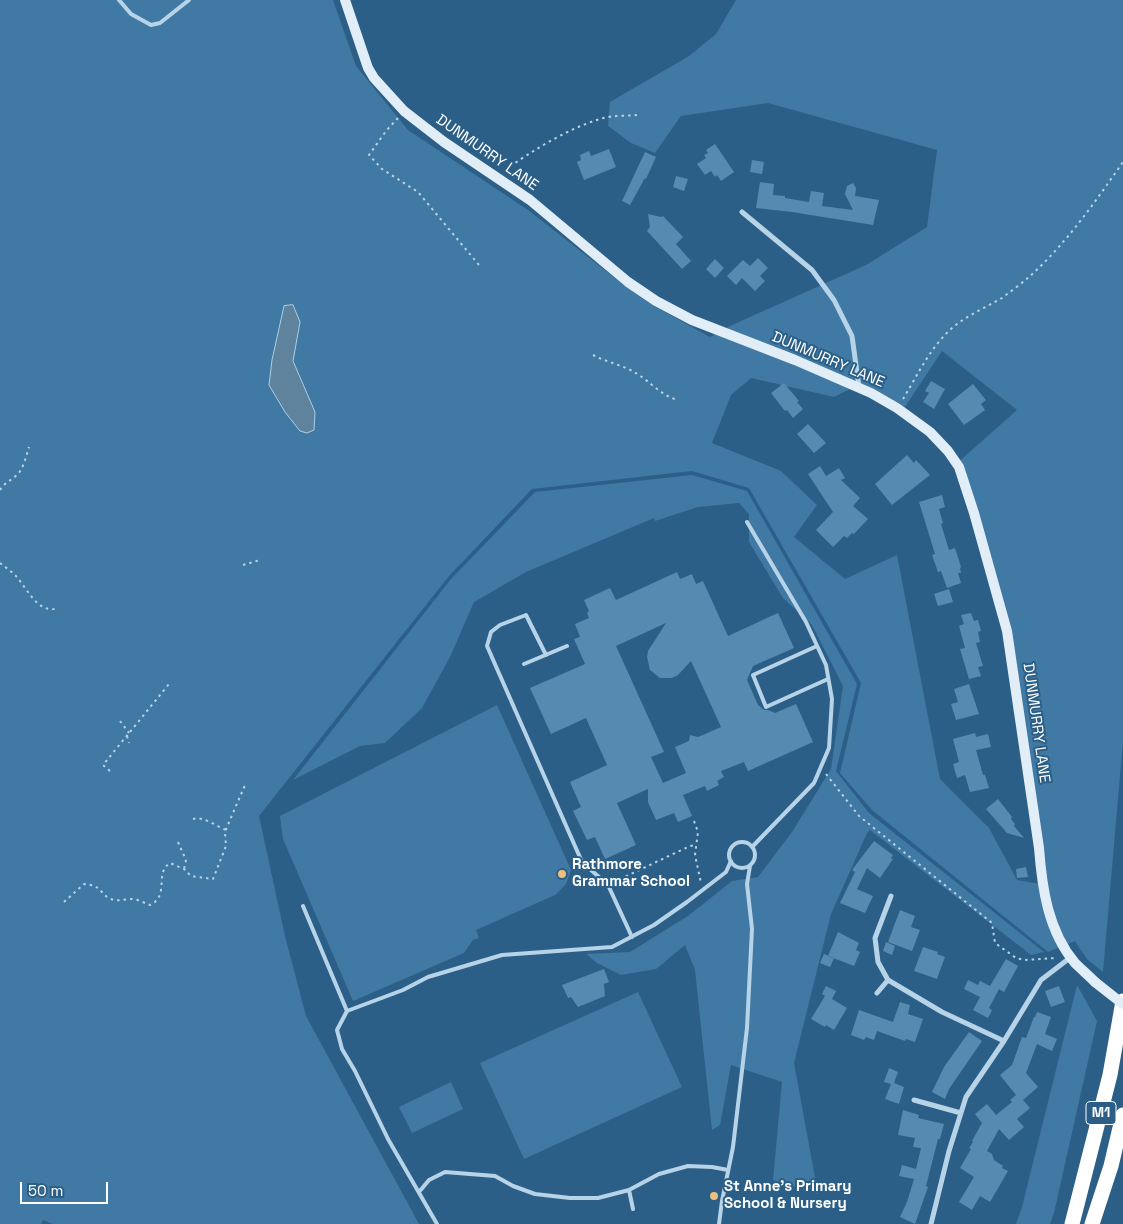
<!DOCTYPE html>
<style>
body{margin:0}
#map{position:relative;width:1123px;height:1224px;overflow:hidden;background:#2b5f87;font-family:"Space Grotesk",sans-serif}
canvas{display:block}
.scale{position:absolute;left:20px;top:1182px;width:88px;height:22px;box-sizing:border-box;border:2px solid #fff;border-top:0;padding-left:6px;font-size:15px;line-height:18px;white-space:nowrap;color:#fff;-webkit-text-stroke:4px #2b5f87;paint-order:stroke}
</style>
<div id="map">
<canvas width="1123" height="1224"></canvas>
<div class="scale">50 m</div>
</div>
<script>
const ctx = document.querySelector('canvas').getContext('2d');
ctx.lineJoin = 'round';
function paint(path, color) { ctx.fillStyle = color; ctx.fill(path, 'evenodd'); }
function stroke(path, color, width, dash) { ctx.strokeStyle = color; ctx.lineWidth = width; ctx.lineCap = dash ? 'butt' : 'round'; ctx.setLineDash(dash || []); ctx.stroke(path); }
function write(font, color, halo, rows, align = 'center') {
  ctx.font = font + ' "Space Grotesk",sans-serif'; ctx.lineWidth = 4; ctx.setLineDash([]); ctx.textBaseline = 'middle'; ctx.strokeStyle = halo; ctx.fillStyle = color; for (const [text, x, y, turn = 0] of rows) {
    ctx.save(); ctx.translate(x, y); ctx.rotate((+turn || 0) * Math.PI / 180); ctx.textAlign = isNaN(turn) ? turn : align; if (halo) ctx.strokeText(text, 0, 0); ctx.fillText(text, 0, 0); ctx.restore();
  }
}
const green = new Path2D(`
 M0,0h333l23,66 52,64 120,80 96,75 30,21 56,31 20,-11 136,-61 61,-38 10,-77 -169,-47 -87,13 -26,37 -24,-10 -23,-17 2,-24 79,-46 27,-22 20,-34h387v741l-20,231 -16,-13 -12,-18 -27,11 -176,-142 -32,-37 21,-90 -112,-195 -57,-17 -160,18 -83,87 -190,240 26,120 21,80 113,208h-366l-10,-4 -2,4h-41zM942,351l75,59 -61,54 51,167 34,253 -24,-4 -28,-52 -49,-49 -43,-224 -52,24 -51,-42 23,-32 -36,-34 -69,-28 19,-48 20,-17 83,19 26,-13 45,23z
 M692,475l55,16 110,193 -21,87 33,42 175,139 -13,3 -161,-125 -3,3 -36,81 -37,149 24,131 -45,-14 9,-98 -51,-17 -11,60 -8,5 -17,-160 -10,-25 -29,24 -35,6 -24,-12 -11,-9 44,-2 58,-36 44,-35 26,-4 34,-45 39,-63 12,-83 -31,-61 -29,-27 -34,-56v-28l-10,-11 -41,4 -43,14 -1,-3 -128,54 -52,30 -24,55 -28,51 -37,35 -25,3 -67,34 158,-201 84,-87z
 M497,705l74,165 -5,14 -11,11 -79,35 3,8 -6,2 -9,13 -111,48 -70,-162 -3,-23z
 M1077,985l20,36 -43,192 -4,11h-34l6,-17z
 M638,992l44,95 -158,72 -44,-96z
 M451,1082l12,27 -51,24 -13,-26z`);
const water = new Path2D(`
 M293,305l7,17 -7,39 22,51 -1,18 -7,3 -7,-2 -15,-19 -16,-27 3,-25 12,-54z`);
const building = new Path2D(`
 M715,144l19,28 -13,9 -4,-6 -2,2 -4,-6 -6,4 -8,-11 9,-6 -2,-3 4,-2 -2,-3z
 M609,149l7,18 -32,13 -7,-18 4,-2 -1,-5 9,-4 2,5z
 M645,152l11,5 -10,22 -1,-1 -15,27 -8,-4z
 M752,160l12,2 -2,12 -12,-2z
 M676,176l12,3 -4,12 -11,-4z
 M760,182l14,2 -1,11 12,1v2l24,4 2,-11 13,2 -2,13 31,4 -8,-16 2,-8 6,-3 3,5 -1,8 24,4 -6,25 -81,-13 -36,-4z
 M648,214l13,3 2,-1 20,21 -7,7 15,17 -9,8 -35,-38 3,-4z
 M758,258l10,10 -8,8 5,5 -10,10 -13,-13 -6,7 -9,-9 16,-16 7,6z
 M715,259l9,9 -9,10 -9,-9z
 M931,381l14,8 -11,20 -11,-7 6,-9 -4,-2z
 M784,383l15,18 -2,1 6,7 -10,9 -6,-8 -2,1 -14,-18z
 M973,384l13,16 -5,4 4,6 -21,15 -16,-21z
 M808,424l18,19 -12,10 -17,-19z
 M907,455l7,8 2,-3 14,15 -38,30 -17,-21z
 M820,466l6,10 13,-8 6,10 -4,2 19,18 -7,8 15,13 -14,15 -2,-1 -5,5 -3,-2 -11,11 -17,-17 17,-18 -25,-38z
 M942,495l3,12 -6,2 4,14 -2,1 8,26 6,-2 6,19 -1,1 1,5h-3l3,10 -14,5 -6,-17 -3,1 -6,-17 3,-1 -16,-52z
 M677,572l3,7 12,-5 4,10 7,-3 25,55 50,-23 16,35 -41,18 -6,14 11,25 6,5h4l7,3 21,-9 17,38 -65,29 -4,-9 -23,9 3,6 -7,4 2,4 -12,6 -2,-5 -22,9 9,21 -14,6 -4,-9 -18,7 -8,-18v-13l-31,14 19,42 -31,14 -10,-22 -8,3 -14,-29 8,-4 -11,-25 37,-17 -21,-47 -35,16 -21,-46 55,-24 -11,-25 6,-2 -5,-13 14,-6 -2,-5 2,-2 -5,-11 26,-12 6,12zM666,623l-18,28 -1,6 3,13 10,8h12l6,-3 13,-14 30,66 -23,10 -8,-2 -1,6 -14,6 11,26 -23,10 -12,-26 13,-5 -48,-106z
 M949,589l4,13 -15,4 -4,-12z
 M971,613l3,8 4,-1 3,11 -3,1 2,10 -4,1 7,23 -5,1 3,9 -12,3 -9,-30 5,-1 -6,-22 5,-2 -3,-9z
 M969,684l10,30 -23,6 -5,-16 7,-2 -4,-13z
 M975,733l1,4 12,-3 3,13 -15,3 7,25h2l4,13 -19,4 -5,-17 -8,3 -4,-14 6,-2 -6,-23z
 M998,799l14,18 -1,2 4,5 -1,2 10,12 -17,-5 -21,-24z
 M874,841l19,14 -2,3 2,1 -13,19 -13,-10 -10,21 16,7 -8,17 -25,-10 15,-31 -3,-2z
 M1026,867l2,10 -11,1 -1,-9z
 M900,910l15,6 -4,11 9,3 -8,21 -24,-9z
 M838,932l21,11 -3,7 4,2 -6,14 -26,-10z
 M886,942l9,4 -3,9 -9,-4z
 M923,947l15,5 -1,2 8,3 -8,22 -23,-8z
 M824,954l10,4 -4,9 -10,-4z
 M1006,959l12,7 -14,26 -5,-3 -10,19 3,2 -4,8 -15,-8 7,-13 -16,-8 4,-9 10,5 2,-4 10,5z
 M604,969l5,13 -5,2 1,12 -27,11 -7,-10 -3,1 -6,-13z
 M826,986l10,5 -4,8 15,9 -13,22 -8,-5 -1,2 -14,-8 14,-23 -3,-2z
 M1059,986l6,16 -14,5 -6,-16z
 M900,1002l10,3 -2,9 15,5 -8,23 -9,-3 -1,2 -28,-10 -3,9 -8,-3 -2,3 -13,-5 8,-25 34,12z
 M1037,1012l14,5 -6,17 12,5 -5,12 -15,-7 -11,29 12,14 -15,13 7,8 -13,11 7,8 -15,13 -10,-11 -12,22 5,3 2,6 9,6 -1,2 6,3 -18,31 -10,-6 -8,14 -13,-8 15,-25 -14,-9 11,-19 -2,-1 4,-6 -1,-1 10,-18 -7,-9 12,-10 9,11 16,-13 -2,-2 6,-5 -16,-20 12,-10 10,-28 4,1 8,-21h1z
 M969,1032l13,9 -33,48 -4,10 -13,-7 12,-25z
 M889,1068l9,4 -4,11 10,4 -5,17 -14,-5 6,-15 -7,-2z
 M903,1110l16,5 -1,3 26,6 -4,15h-2l-12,47 2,1 -13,37 -15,-7 7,-15 7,-23 -15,-3 3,-11 14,4 5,-21 -8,-1 2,-9 -17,-3z`);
const path = new Path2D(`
 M398,118l-12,13 -17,24 13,14 36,23 61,73
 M505,170c27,-19 62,-41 95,-51 12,-4 26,-3 38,-4
 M593,355c13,7 29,10 41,17 15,8 27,24 44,28
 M903,399c14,-23 27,-51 47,-69 15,-14 35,-22 52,-32 9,-7 19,-14 27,-21 37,-33 66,-75 94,-115
 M0,490c5,-8 12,-10 18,-16 6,-7 8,-18 11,-27
 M0,563c5,4 11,8 16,13 11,12 22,39 42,32
 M243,565l17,-5
 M120,721l9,12
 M127,736l2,7
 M110,771l-7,-6 66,-81
 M826,774l33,42 133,107 3,20 21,15 9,2 31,-2
 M193,819c11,-3 23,7 33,11
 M694,821l4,11 -3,23 6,28
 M178,842l8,18 -2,9
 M614,882l76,-36 6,-1
 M64,902l20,-18c20,2 14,9 27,15 6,3 13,0 20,0 7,0 13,4 19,6 20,-9 4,-32 20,-42l14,6 7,7 22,3 13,-33 -1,-14 2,-5 18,-42`);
const lane = new Path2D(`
 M119,0l12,14 20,11 9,-2 29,-23
 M747,522l59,100 20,43 6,34 -3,49 -15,35 -62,64
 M817,646l-64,29 13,32 62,-28
 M546,655l-20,-40 -26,10 -9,7 -4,14 95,216 26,23 24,52
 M524,664l43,-18
 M729 855a13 13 0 1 1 26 0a13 13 0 1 1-26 0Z
 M303,906l44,105
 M629,1190l4,19
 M419,1192l10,-12 16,-8 50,4 18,10 22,8 35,4h28l31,-8 30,-16 29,-8 24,1 16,3
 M437,1224l-49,-85 -33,-68 -13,-22 -5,-19 10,-19 56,-21 25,-13 74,-22 110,-8 42,-22 33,-23 39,-30 5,-11
 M719,1224l3,-23 11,-54 14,-119 5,-99 -5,-45 3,-18`);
const street = new Path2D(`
 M742,212l70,58 22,30 18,36 7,51
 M891,896l-16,42 3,24 10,18 54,32 62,29
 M877,993l11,-13
 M914,1100l47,13
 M931,1224l18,-73 17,-54 38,-56 37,-61 30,-23`);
const secondary = new Path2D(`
 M345,0l23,68 6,10 30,33 40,31 86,58 98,82 28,19 36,19 103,40 76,33 26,15 33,24 18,19 11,16 15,46 33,118 32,217c3,40 9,83 36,115 6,6 13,12 20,19`);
const highway = new Path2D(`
 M1072,1224l38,-149 13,-74
 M1092,1224l19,-58 12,-51`);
const secondaryBridge = new Path2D(`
 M1095,982l28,22`);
const markers = [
 [562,874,5,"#edc080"],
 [714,1196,5,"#edc080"]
];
const shields = [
 [1101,1113,30]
];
const shieldNames = [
 ["M1",1101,1113]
];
const streetNames = [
 ["DUNMURRY LANE",487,153,35],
 ["DUNMURRY LANE",828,360,23],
 ["DUNMURRY LANE",1036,723,82]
];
const poiNames = [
 ["Rathmore",572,865],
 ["Grammar School",572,882],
 ["St Anne's Primary",724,1187],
 ["School & Nursery",724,1204]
];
paint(green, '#4079a3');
paint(water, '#60839d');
stroke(water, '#accfe8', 1);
paint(building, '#578ab0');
stroke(path, '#b7d3e8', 2, [2.5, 4]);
stroke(lane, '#b7d3e8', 4);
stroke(street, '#b7d3e8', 5);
stroke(secondary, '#e1edf7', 10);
stroke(highway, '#fff', 15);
stroke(secondaryBridge, '#e1edf7', 10);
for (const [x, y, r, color] of markers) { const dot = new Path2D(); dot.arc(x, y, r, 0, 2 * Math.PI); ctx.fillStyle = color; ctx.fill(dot); stroke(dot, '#2b5f87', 2); }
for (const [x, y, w] of shields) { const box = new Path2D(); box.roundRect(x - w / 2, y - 11.5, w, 23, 4); ctx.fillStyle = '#2b5f87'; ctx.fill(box); stroke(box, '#fff', 1); }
write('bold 14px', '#fff', null, shieldNames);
write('15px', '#fff', '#2b5f87', streetNames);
write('bold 15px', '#fff', '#2b5f87', poiNames, 'left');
</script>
